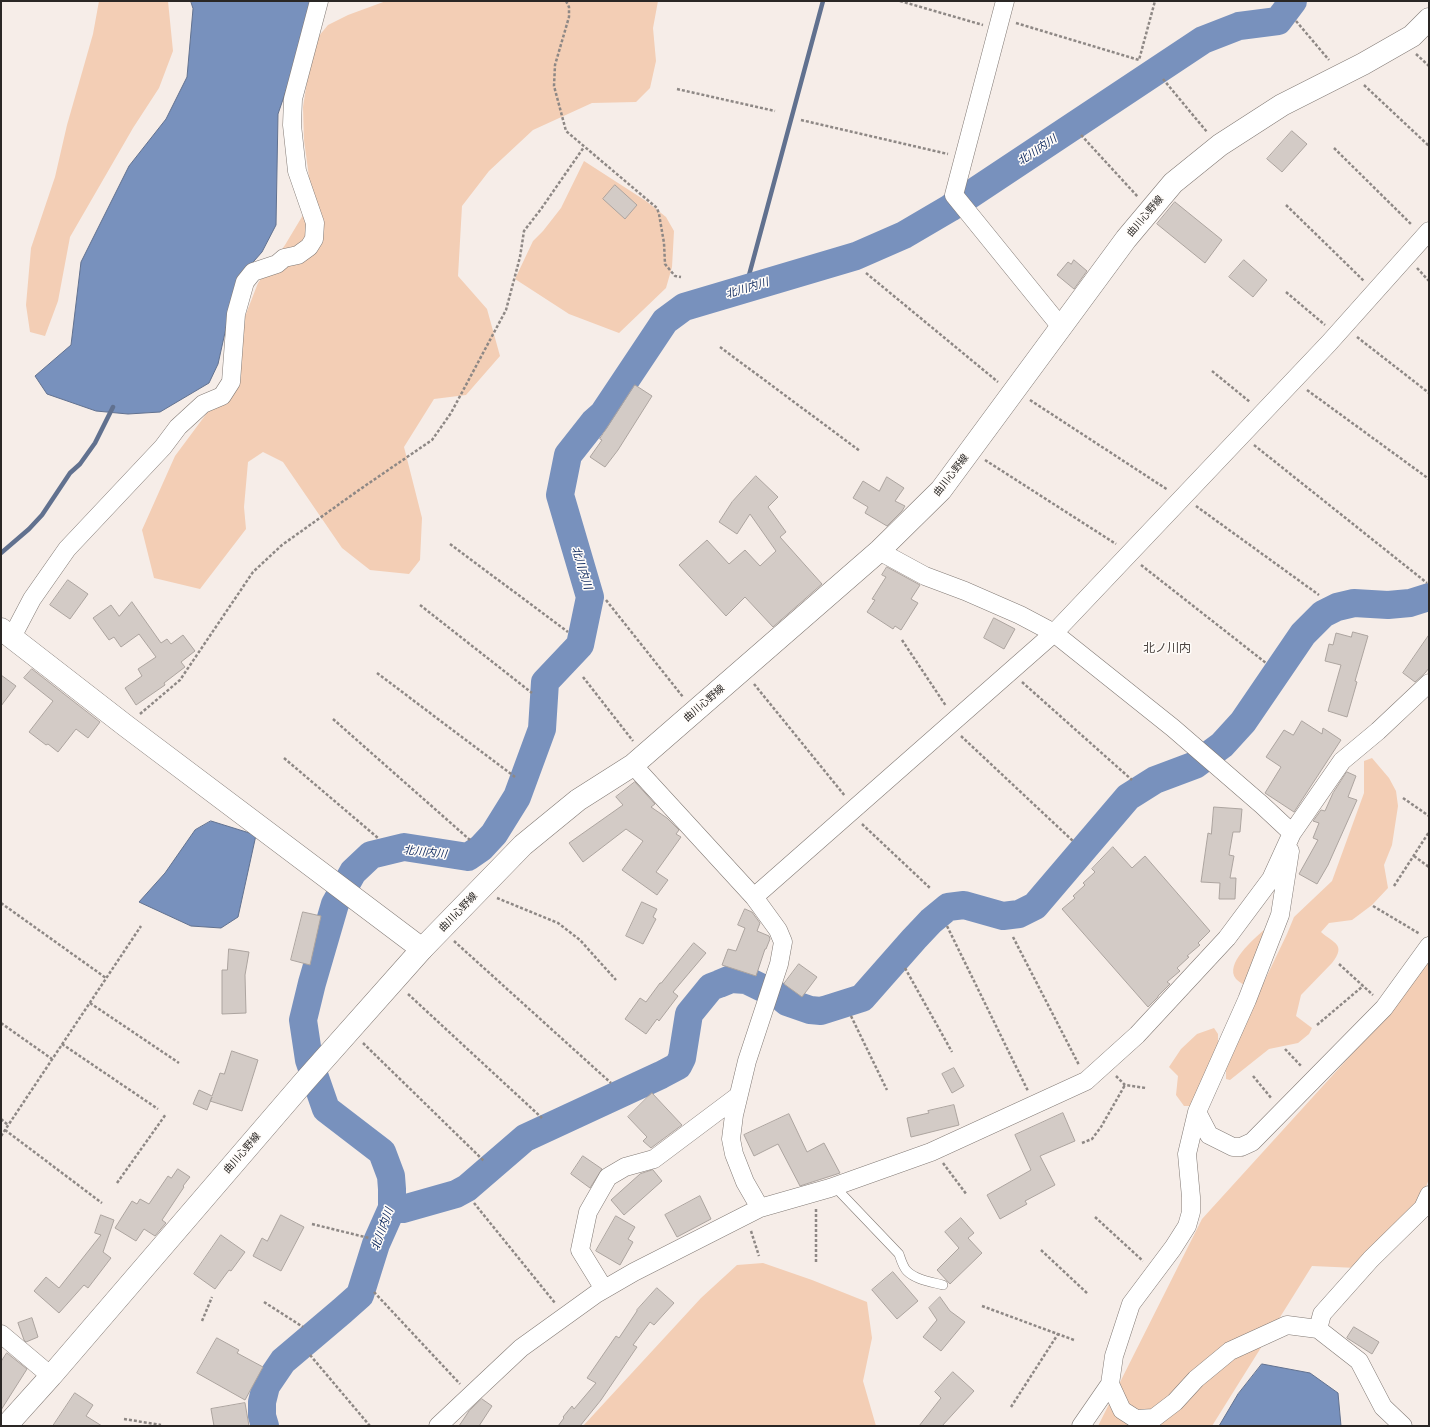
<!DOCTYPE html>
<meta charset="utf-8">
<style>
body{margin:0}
#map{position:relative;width:1430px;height:1427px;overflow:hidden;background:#f6ede8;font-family:Ubuntu,sans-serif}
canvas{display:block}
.frame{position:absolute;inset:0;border:2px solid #2a2725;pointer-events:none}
</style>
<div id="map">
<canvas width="1430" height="1427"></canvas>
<div class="frame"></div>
</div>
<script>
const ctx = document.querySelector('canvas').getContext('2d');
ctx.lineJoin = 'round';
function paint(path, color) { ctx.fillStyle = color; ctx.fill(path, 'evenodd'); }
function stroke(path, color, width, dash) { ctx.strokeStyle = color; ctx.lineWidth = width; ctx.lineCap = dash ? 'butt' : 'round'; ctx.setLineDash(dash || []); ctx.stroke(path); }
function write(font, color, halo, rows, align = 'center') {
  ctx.font = font + ' Ubuntu,"Noto Sans JP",sans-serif'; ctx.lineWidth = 3; ctx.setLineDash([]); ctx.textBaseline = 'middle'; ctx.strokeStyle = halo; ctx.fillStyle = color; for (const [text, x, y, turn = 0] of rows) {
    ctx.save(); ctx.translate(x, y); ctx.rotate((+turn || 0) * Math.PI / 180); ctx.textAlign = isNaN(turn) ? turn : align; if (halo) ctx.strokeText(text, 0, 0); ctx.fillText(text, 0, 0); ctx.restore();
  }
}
const green = new Path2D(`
 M99,1h69l5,50 -14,37 -26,40 -63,109 -12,64 -13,35 -15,-4 -4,-27 5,-57 24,-71 12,-52 26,-91z
 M386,1h272l-5,27 3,33 -6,27 -14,14 -44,1 -59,27 -44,41 -27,35 -4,70 29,33 13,47 -34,39 -32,4 -30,48 18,71 -2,42 -11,14 -39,-4 -28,-22 -59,-86 -20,-10 -15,10 -4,45 2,22 -46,60 -46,-11 -12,-48 33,-74 52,-70 17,-67 14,-36 27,-38 21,-35 3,-33 -5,-37 -1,-33 10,-64 15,-18 20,-10z
 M584,161l62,40 20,16 8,14 -2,36 -6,21 -47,45 -50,-19 -54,-35 18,-38 10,-10 18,-23z
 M1372,758l17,20 7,13 2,15 -6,39 -8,20 4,23 -16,17 -20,15 -23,3 -8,9c12,11 26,12 11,31l-31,32 -5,21 16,12 -3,6 -11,9 -29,6 -39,31 -4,-1v-9l37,-86 24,-50 7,-17 38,-36 32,-88v-32z
 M1264,930l16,4 -36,51c-3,-2 -6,-4 -8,-6 -12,-15 18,-40 28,-49z
 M1429,955v224l-11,29 -61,60 -45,-2 -100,160h-114l104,-207 159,-175z
 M1214,1028l4,6v13l-26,59h-8l-8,-11 2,-19 -9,-9 12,-18 16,-15z
 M763,1263l49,17 55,22 5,36 -9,43 13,45h-293l118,-128 36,-33z`);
const water = new Path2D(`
 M191,1h122l-6,28 -29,85 -2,111 -14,27 -23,26 -13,50 -8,36 -9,19 -49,29 -32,2 -32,-3 -49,-17 -12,-18 36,-31 10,-83 48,-96 37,-47 21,-42 6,-68z
 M211,821l45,14 -18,82 -17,11 -30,-2 -52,-24 26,-29 30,-43z
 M1262,1364l48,9 28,20 3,33h-122l19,-32z`);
const stream = new Path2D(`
 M745,290l78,-289
 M1,553l28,-24 13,-14 28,-42 10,-9 15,-21 18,-36`);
const river = new Path2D(`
 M392,1208l11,1 53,-15 11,-6 58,-50 136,-63 17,-9 4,-8 7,-44 22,-27 8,-3 12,-5 15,1 35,17 6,5 23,8 11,1 41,-13 52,-59 17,-18 17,-14 16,-2 39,11 16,-2 16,-8 93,-109 27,-17 40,-15 27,-20 21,-23 60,-88 20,-20 14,-7 17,-4 34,2 22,-2 19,-6
 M265,1426l-3,-10v-14l4,-16 17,-25 59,-50 18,-16 16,-51 16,-36v-19l-1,-13 -9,-24 -56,-43 -17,-49 -6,-40 9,-37 23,-79 18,-32 18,-17 33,-8 64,10 13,-9 13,-14 23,-37 25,-68 3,-47 35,-37 10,-48 -30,-102 8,-40 26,-33 9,-8 62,-93 19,-14 172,-51 48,-21 46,-27 253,-168 36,-14 39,-5 15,-20`);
const building = new Path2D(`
 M1292,131l15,13 -25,28 -15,-13z
 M615,185l22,20 -12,14 -22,-20z
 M1175,202l47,38 -17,23 -48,-39z
 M1074,260l13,11 -13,18 -17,-14 11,-13 3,2z
 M1244,260l23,20 -14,17 -24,-20z
 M635,385l17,11 -34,54 -13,17 -15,-10 12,-17 -2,-1z
 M756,476l22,21 -10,10 18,25 -6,5 42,47 -49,43 -28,-30 -19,19 -47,-51 28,-25 22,24 16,-14 15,16 16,-15 -26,-37 -13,20 -18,-12 13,-20z
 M887,477l17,11 -9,13 10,5 -3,5 -15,15 -22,-13 3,-6 -15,-9 10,-17 16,10z
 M887,567l33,18 -9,14 7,4 -17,27 -6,-4 -2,3 -26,-17 8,-12 -3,-1 14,-22 -4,-2z
 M68,580l20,14 -18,25 -20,-14z
 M132,602l29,41 6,-4 4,5 12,-9 12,16 -14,11 4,5 -21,16 1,2 -29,20 -11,-17 17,-12 -4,-7 18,-12 -17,-23 -18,13 -7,-10 -5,3 -16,-22 18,-13 8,11z
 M994,618l21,11 -11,20 -20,-11z
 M1353,632l15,4 -13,45 2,1 -10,35 -19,-6 13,-46 -16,-4 4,-17 4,1 3,-12 15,4z
 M1429,635v33l-4,5 -10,9 -12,-9z
 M32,669l68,53 -12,16 -12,-9 -18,23 -10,-8 -2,1 -17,-13 24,-31 -29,-23z
 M1,675l15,11 -15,20z
 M1302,721l20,13 1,-6 18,12 -47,72 -29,-19 16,-26 -15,-10 18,-27 9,5z
 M1347,772l9,4 -8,21 9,3 -29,65 -11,19 -18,-10 19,-34 -5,-2 6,-15 -6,-2 8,-11 4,1 8,-18z
 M635,782l20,22 -4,3 16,11 12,12 -3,4 5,3 -25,35 12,8 -11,15 -35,-25 21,-29 -17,-12 -43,33 -14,-19 54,-38 -7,-8z
 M1214,807l28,2 -2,23h-7l-4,23 5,1 -4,22h6l-1,21h-16l1,-16 -19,-1 7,-49 3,1z
 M1113,847l19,21 13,-12 65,75 -12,12 2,2 -13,11 2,1 -12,11 3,3 -13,11 3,2 -12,12v1l-10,10 -86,-98 13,-11 -2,-2 12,-11 -2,-2 12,-11 -3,-3z
 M642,902l15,7 -4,8 3,2 -13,25 -17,-8z
 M745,909l7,3 8,11 -3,8 12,5 1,3 -4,10h-1l-9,27 -34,-11 6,-16 8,2 9,-23 -7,-3z
 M303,912l18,4 -11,49 -19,-5z
 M694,943l12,10 -33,39 5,4 -19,25 -2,-2 -11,15 -21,-15 15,-21 6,4 14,-19h1z
 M229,949l20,3 -4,23 1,38 -24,1v-44h5z
 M799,964l18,13 -15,20 -18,-13z
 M232,1051l26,9 -16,51 -32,-10 2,-4 -5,13 -14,-6 6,-14 13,6 8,-23 4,1z
 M954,1068l10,18 -12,7 -10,-19z
 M652,1093l30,32 -31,23 -8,-7 4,-4 -19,-20z
 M954,1105l5,20 -48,12 -4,-19 22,-5 -1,-2z
 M1063,1113l12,28 -35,15 15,29 -30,16 2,3 -27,15 -13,-24 44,-25 -16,-35z
 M789,1114l18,38 17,-9 16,30 -40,13 -22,-42 -24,12 -10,-21z
 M583,1156l19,13 -12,19 -19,-14z
 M178,1169l12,8 -7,9 1,1 -22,33 4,3 -11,13 -11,-7 -8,12 -21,-13 17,-27 5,3 3,-5 9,5 19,-28 3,2z
 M653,1170l9,11 -38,34 -13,-15 29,-26z
 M700,1196l11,23 -34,18 -12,-22z
 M101,1215l13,5 -11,32 8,6 -23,30 -4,-3 -25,28 -25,-22 12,-14 13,11 42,-53 -6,-2z
 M281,1215l23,12 -23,44 -28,-15 9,-18 5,3z
 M616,1216l19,11 -7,12 5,3 -13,23 -24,-14z
 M961,1218l13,15 -6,5 14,15 -32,31 -13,-14 22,-22 -14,-16z
 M221,1235l24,17 -14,19 -2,-1 -14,19 -21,-15z
 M893,1272l25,29 -21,18 -25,-29z
 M657,1288l17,15 -20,22 -4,-3 -17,23 4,2 -36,53 -21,26h-22l6,-8 -1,-1 9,-11 2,3 22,-26 -9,-5 29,-42 3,2 18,-27v-1z
 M940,1297l10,14 15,11 -24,29 -18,-14 14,-17 -8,-12z
 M32,1318l6,19 -12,5 -2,-2 -6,-17z
 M1354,1327l25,15 -7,12 -25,-16z
 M217,1338l22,12 -2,3 26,14 -18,33 -48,-27z
 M7,1353l20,16 -26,41v-48z
 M953,1372l21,19 -32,35h-23l22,-28 -6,-6z
 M75,1393l18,12 -7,11 16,10h-49z
 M482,1399l10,7 -13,20h-20l10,-15z
 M245,1403l4,23h-35l-3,-17z`);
const path = new Path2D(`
 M566,1l3,6v10l-14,48 -1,21 12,45 91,77 2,6 5,29 1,21 10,12 6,1
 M900,1l83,24
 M1296,21l33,39
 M1016,23l123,37 16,-59
 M1416,54l13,12
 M1163,79l44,53
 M1364,85l65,61
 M677,89l98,22
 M801,120l147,34
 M1081,135l57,62
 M1334,148l78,77
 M1286,205l78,76
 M1417,268l12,13
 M866,273l132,109
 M1286,292l39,33
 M1357,337l72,56
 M720,347l140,104
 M1212,371l38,31
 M1307,390l122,89
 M1030,400l138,90
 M1254,445l173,138
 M985,460l131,84
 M1196,506l123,89
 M450,544l118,88
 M1141,565l125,98
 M606,600l77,97
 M420,605l112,88
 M902,640l44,66
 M377,673l138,104
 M583,677l50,64
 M1022,682l110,98
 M754,684l91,112
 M140,714l40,-34 73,-108 29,-27 77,-55 73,-50 19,-27 55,-103 14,-53 4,-26 17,-22 43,-62
 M333,719l137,121
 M961,736l113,106
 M284,758l94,80
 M1403,798l26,18
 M862,824l68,64
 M1414,856l15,11
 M1394,886l35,-54
 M497,898l61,25 22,17 36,40
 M1,903l105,75
 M1373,906l47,28
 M947,926l81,165
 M1013,937l66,128
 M454,941l157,142
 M1339,964l34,31
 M905,968l47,84
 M408,994l134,124
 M90,1003l89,60
 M851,1016l36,74
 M1,1023l51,36
 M1317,1025l46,-39
 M363,1043l121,118
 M62,1044l96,65
 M1285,1049l17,18
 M1116,1076l9,9 21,3
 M1253,1076l19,23
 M1,1119l7,6
 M5,1130l97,73
 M1,1136l140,-210
 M1082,1143l10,-4 9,-12 24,-42
 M943,1163l24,32
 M117,1183l49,-69
 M474,1203l81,100
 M816,1209v53
 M1095,1217l48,44
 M312,1224l57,14
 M751,1231l8,25
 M1041,1250l47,44
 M374,1292l86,92
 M264,1302l39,25
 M982,1306l92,34
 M202,1321l10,-24
 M310,1355l60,71
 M1011,1407l47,-73
 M124,1419l37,6`);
const service = new Path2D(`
 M835,1187l64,67c2,6 4,13 8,17 9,9 25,11 36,14`);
const minor = new Path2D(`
 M1005,1l-51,194 107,132
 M879,551l46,25 40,15 55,24 34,18 119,95 89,77 30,28
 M12,637l20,-38 35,-50 96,-102 15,-20 25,-23 19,-8 9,-14 5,-68 9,-32 8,-10 24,-8 7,-6 14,-3 11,-8 5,-8 1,-16 -18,-52 -5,-46 1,-26 26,-98
 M633,765l121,132 24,33 5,12 -4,22 -32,97 -13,54 -3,24 3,15 11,28 15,26
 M1290,851l-10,64 -33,85 -50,112 -10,42 4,43v15l-4,14 -14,22 -42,56 -17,52 -4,28 12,26 14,9 18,-1 21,-16 21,-23 34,-28 57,-26 31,4 41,32 24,46 20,19
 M754,897l300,-264 275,-290 100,-112
 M1197,1112l12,23 24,12h8l11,-5 132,-134 45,-62
 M604,1289l-24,-39 8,-38 20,-35 17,-10 29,-8 84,-63
 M1318,1329l4,-15 49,-55 52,-51 6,-13
 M1,1334l50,42
 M438,1426l83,-78 75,-54 38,-22 126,-64 70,-20 101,-36 155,-71 51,-46 90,-97 44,-59 21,-46 50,-72 36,-30 51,-48
 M1081,1426l29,-42`);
const tertiary = new Path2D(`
 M1,629l125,97 296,223`);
const secondary = new Path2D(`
 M6,1426l45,-50 252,-293 119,-134 101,-104 55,-45 55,-35 246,-214 62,-61 185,-251 47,-56 47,-38 62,-40 81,-41 49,-28 17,-17`);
const streetNames = [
 ["曲川心野線",1145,216,-50],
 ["曲川心野線",951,475,-52],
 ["曲川心野線",704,703,-41],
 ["曲川心野線",458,912,-46],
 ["曲川心野線",242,1153,-49]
];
const waterNames = [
 ["北川内川",1037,150,-34],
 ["北川内川",747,288,-17],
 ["北川内川",582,568,73],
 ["北川内川",425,852,6],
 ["北川内川",382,1229,-70]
];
const quarterNames = [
 ["北ノ川内",1167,648]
];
paint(green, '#f3ceb5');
paint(water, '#7891bd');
stroke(water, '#61718f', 1);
stroke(stream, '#61718f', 4.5);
stroke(river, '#7891bd', 28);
paint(building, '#d3cbc6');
stroke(building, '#aca49f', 1);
stroke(service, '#827a75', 10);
stroke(minor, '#827a75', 19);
stroke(tertiary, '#827a75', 23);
stroke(secondary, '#827a75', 23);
stroke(path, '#8e8885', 2.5, [3, 2]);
stroke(service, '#fff', 9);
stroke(minor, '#fff', 18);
stroke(tertiary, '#fff', 22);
stroke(secondary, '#fff', 22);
write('10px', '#2a2725', '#fffcf9', streetNames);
write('italic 11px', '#0e295f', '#fffcf9', waterNames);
write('12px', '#4b4440', '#fffcf9', quarterNames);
</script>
